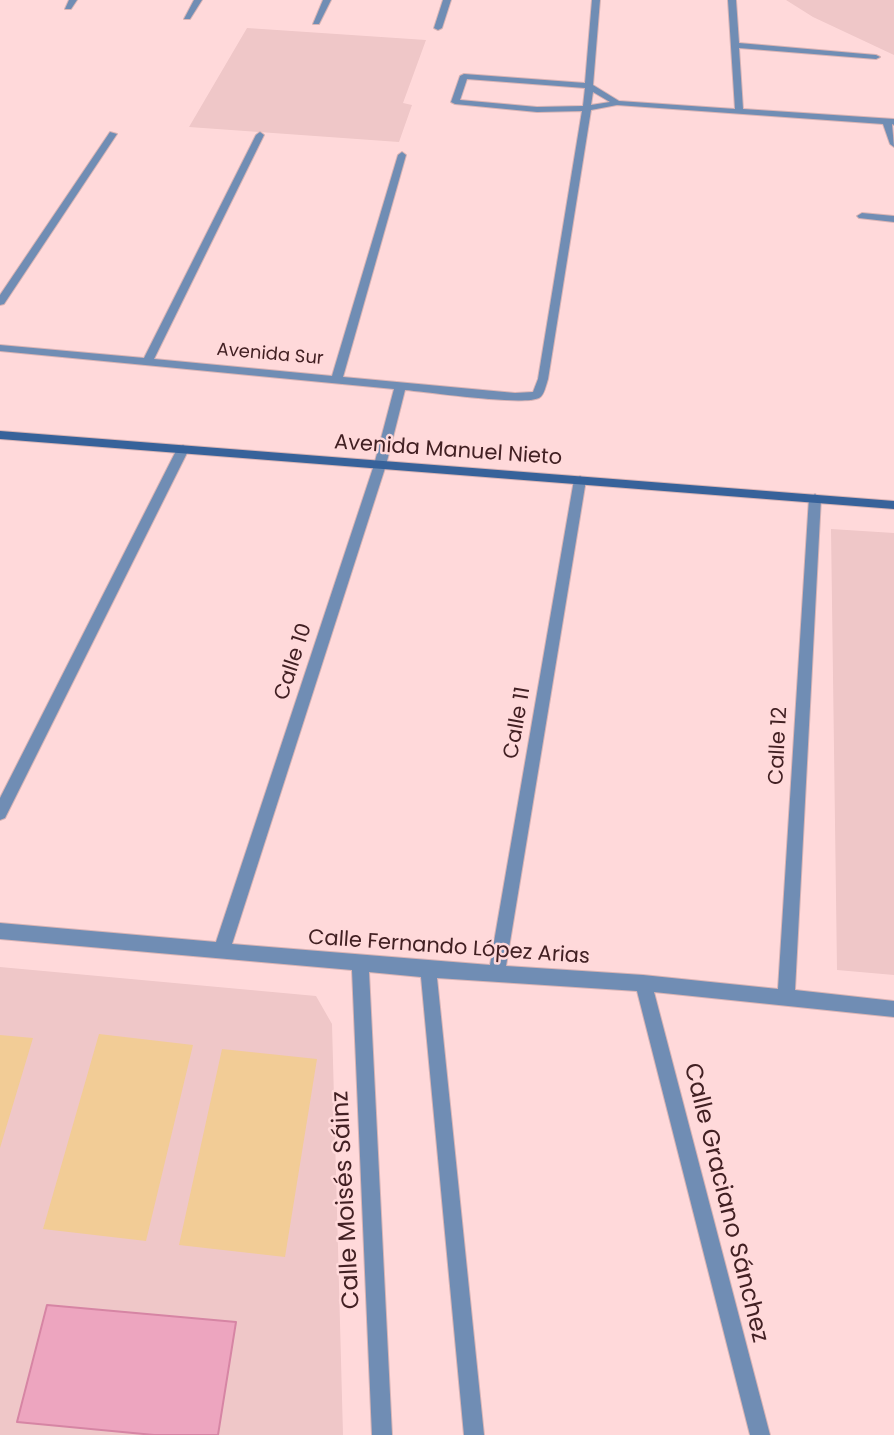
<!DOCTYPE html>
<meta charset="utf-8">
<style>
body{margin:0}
canvas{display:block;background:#ffd9da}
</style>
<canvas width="894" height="1435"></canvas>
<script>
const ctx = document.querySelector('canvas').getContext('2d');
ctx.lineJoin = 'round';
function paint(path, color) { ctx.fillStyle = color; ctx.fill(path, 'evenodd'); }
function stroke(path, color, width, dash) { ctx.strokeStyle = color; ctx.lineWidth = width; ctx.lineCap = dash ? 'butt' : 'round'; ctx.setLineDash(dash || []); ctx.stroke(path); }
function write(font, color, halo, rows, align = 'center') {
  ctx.font = font + ' Poppins,sans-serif'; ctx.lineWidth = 5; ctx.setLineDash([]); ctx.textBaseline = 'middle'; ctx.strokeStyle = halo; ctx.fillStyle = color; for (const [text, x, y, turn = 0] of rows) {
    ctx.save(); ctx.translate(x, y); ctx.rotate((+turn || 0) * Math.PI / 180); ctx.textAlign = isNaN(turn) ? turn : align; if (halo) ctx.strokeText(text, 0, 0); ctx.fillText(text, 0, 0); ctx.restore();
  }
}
const built = new Path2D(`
 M786,0h108v55l-81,-38z
 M247,28l179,12 -23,63 9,2 -13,37 -210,-15z
 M831,529l63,4v442l-57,-5z
 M0,967l316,29 16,28 11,411h-343z`);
const green = new Path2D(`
 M99,1034l94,11 -47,196 -103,-12z
 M0,1035l33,3 -33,110z
 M222,1049l95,10 -32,198 -106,-12z`);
const building = new Path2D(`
 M47,1305l189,17 -18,113h-64l-137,-13z`);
const street = new Path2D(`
 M69,0h8l-6,9h-6z
 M194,0h8l-12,19h-6z
 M323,0h8l-12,24h-6z
 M443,0h8l-9,28 -4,2 -4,-2z
 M592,0h8l-7,85 26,16 116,8 -7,-109h8l3,43 137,12 4,2 -4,2 -137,-11 4,61 151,10v6l-2,-1 2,23 -4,-3 -7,-20 -266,-19 -26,5 -43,269c-2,6 -4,17 -9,19 -17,8 -110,-6 -134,-8l-19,75 -154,479 258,21 84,-485 6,-4 6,4 -80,486 137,9 135,14 31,-491 6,-4 6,4 -26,492 99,11v16l-240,-25 116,443h-20l-113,-444 -200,-13 47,457h-20l-43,-458 -52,-5 23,463h-20l-20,-465 -352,-31v-16l216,19 158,-477 20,-76 -394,-38v-6l144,13 112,-223 4,-3 4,3 -110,224 178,17 66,-221 4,-3 4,3 -63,222 172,16 18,-1 5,-13 44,-268 -45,1 -82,-8 -4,-2 9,-26 4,-2 121,9zM467,79l118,9 -2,18 -46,1 -77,-7zM593,92l17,10 -19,3z
 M110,132l7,2 -113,170 -4,1v-10z
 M862,213l32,3v6l-35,-4 -2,-2z
 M183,445l6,4 -184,369 -5,2v-22l177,-349z`);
const secondary = new Path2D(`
 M0,431l894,70v8l-894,-70z`);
const farStreetnames = [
 ["Avenida Sur",270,355,5]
];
const streetNames = [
 ["Avenida Manuel Nieto",448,451,4],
 ["Calle 10",294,662,-72],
 ["Calle 11",518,723,-80],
 ["Calle 12",779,746,-87],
 ["Calle Fernando López Arias",449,948,4]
];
const nearStreetnames = [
 ["Calle Moisés Sáinz",347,1200,-93],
 ["Calle Graciano Sánchez",725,1203,76]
];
paint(built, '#efc7c8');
paint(green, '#f2cc96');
paint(building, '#eda5bf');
stroke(building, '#d685a4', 2);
stroke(street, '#d9b4b5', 2);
stroke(secondary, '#d9b4b5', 2);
paint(street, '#708db4');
paint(secondary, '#37629a');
write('18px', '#422023', '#ffd9da', farStreetnames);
write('21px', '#422023', '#ffd9da', streetNames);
write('24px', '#422023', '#ffd9da', nearStreetnames);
</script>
